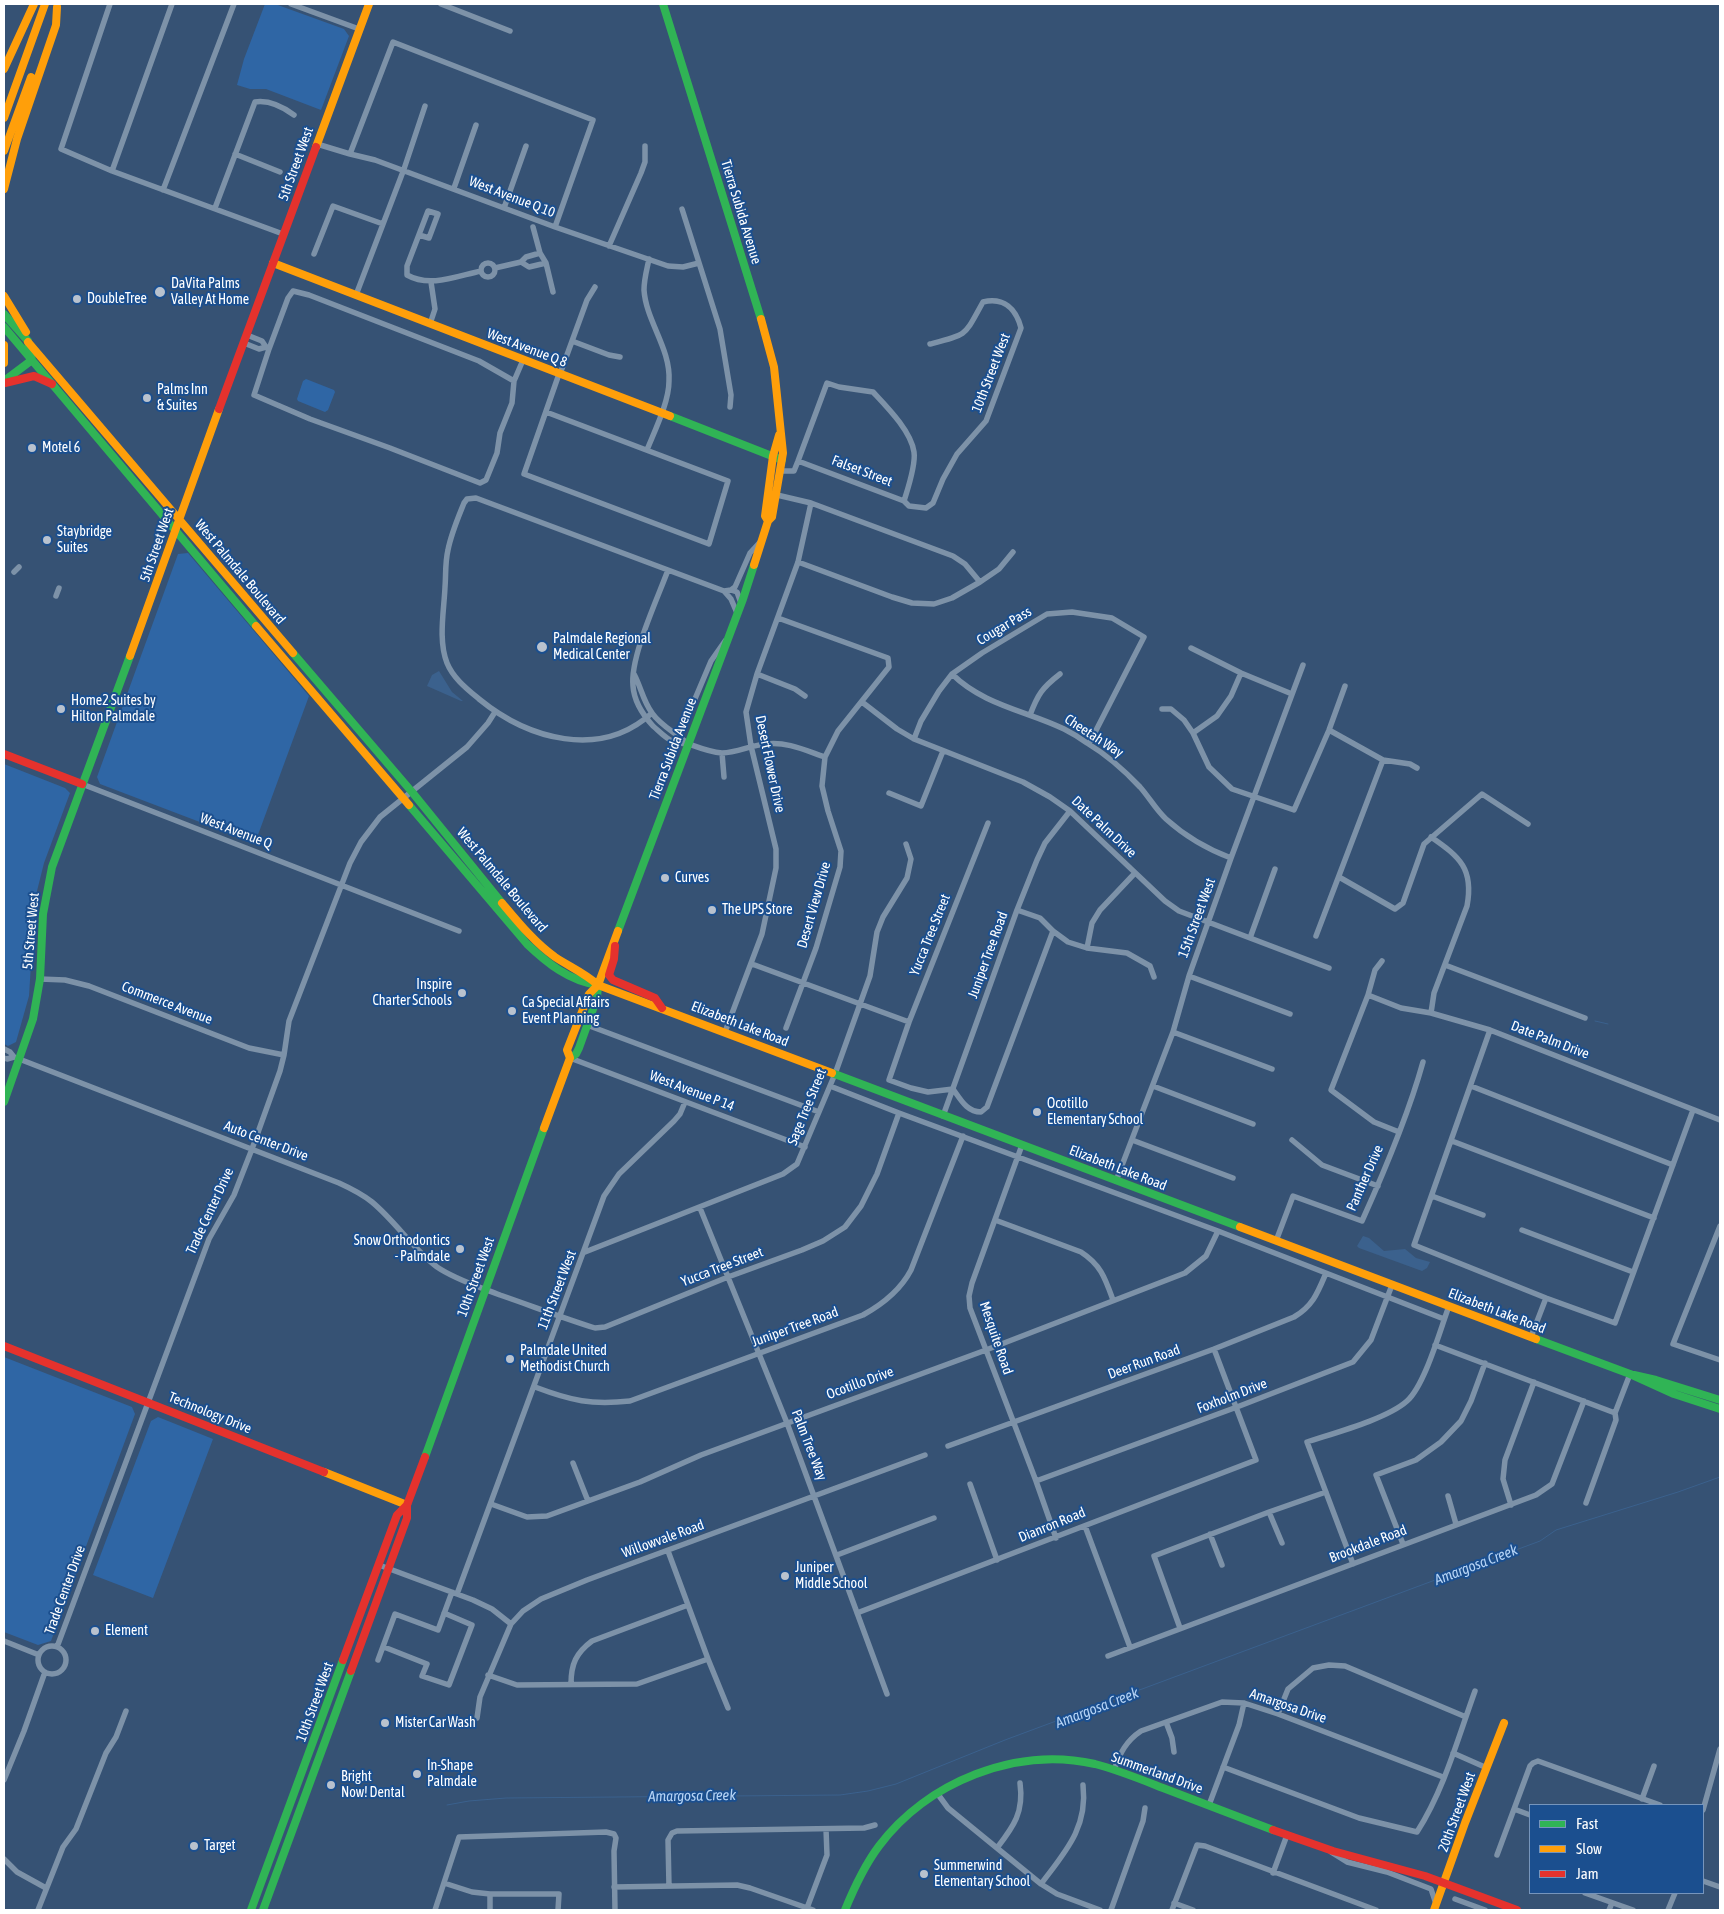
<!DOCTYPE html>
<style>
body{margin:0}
#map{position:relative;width:1724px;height:1914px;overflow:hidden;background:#365274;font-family:"Asap Condensed",sans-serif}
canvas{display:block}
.frame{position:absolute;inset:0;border:5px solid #fff;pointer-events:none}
.legend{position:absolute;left:1529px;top:1804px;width:175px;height:90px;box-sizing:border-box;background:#1b4f8f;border:1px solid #7695bc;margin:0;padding:6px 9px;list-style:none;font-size:15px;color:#fff}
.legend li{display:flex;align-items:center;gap:10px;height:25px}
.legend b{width:25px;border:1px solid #7695bc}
</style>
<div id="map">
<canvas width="1724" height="1914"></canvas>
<div class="frame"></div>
<ul class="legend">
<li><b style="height:6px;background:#30b455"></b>Fast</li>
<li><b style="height:6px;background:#ff9f0a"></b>Slow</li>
<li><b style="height:6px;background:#e5322d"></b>Jam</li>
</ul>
</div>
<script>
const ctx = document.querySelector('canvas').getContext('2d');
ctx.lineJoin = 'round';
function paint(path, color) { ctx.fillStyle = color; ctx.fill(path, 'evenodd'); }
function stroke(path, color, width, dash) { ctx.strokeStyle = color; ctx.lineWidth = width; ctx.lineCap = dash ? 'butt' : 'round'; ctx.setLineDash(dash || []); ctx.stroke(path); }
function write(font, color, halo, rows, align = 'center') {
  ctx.font = font + ' "Asap Condensed",sans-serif'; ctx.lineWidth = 4; ctx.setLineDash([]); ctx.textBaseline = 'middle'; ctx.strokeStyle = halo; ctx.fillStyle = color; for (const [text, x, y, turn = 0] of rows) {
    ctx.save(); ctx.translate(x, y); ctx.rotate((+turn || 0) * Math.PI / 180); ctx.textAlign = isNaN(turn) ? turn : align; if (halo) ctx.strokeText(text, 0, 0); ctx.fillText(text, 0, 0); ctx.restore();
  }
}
const green = new Path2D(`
 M265,4h10l69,25 5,7 -28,74 -55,-21h-16l-13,-4 7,-26z
 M306,379l28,11 1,2 -7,18 -3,2 -27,-11 -1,-2 6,-18z
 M188,553l121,143 -54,147 -155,-59 -3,-7 81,-223z
 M4,764l61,24 5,5 -26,70 -9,36 -6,97 -13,46 -8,4 -4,-2z
 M4,1357l128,50 3,7 -84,227 -13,4 -34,-13z
 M158,1417l55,22 -60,159 -60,-23 58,-154z`);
const water = new Path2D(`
 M439,671l13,21 11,9h-2l-34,-15 5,-11z
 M1363,1236l6,2 15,13 21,-2 11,9 14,4 -3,6 -5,3 -63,-23 -2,-2z`);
const stream = new Path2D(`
 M1595,1021l13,3
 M447,1805l22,-4 37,-3 334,-3 28,-4 28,-7 109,-44 535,-199 16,-11 122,-38 42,-15`);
const street = new Path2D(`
 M110,4l-49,145 51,22 171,63
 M291,4l68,25
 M441,4l69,27
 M317,144l33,10 25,6 180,67 113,39 15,1 16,-4
 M235,154l45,18
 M350,154l43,-112 200,78 -38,107
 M112,171l60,-167
 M454,188l22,-63
 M163,190l71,-186
 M215,208l40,-106c13,-2 28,5 39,13
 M504,208l22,-62
 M682,209l38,120 11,66 -1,12
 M533,227l7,26
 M419,235l10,3 9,-24 -10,-3 -21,55v9c23,13 50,1 74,-4
 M609,246l32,-73 4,-11v-16
 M314,254l19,-48 50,18
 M521,262l8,5 17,-4
 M481 270a7 7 0 1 1 14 0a7 7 0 1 1-14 0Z
 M495,268l26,-6 5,-5 14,-4 6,10 7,29
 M356,295l48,-126 21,-63
 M430,324l5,-15 -4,-27
 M572,341l37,14 11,2
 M244,343l15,6 7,-2 -4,-6 -15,-6
 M266,347l3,2 -15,46 56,24 80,29 90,35 6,-3 11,-27 3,-20 12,-30 2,-22 -35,-20 -170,-66 -16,-4 -5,7 -19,51
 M560,374l27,-74 8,-13
 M514,381l9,-21
 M546,412l182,69 -19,63 -185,-70 35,-100
 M647,450c8,-20 22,-48 22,-69 2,-32 -23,-60 -25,-91 0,-11 3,-21 5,-31
 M781,471h13l4,-10 29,-78 12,4 34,5c14,15 38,39 41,60 2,13 -6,36 -10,49l-106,-40
 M777,495l34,8 142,53 12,8 15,18
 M904,501l5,5 17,2 7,-5 10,-24 14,-25 29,-33 35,-93c-5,-19 -17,-31 -38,-26 -19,34 -14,32 -53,42
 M798,562l94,35 20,6 22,1 18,-6 28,-16 19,-13 14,-17
 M668,570c-11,30 -38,87 -35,116 1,15 10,29 20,40 7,6 13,13 21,16 5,2 10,1 15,2 11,4 21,8 33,9 15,0 29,-8 44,-9 20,-3 41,7 59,13
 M14,572l5,-5
 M731,590l6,2 4,11
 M724,591l7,-1 4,-3 15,-34 11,-12
 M56,596l3,-8
 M778,618l110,40 1,9 -51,64 -13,26 -3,29 6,25 13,40 -1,16 -24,81 -30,80
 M1191,648l50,25 51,21
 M634,674c7,13 9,27 18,39 9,13 24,20 36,31
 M757,674l38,15 10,7
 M952,674c31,31 75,37 112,55 8,4 16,9 23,14 20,12 37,27 53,44 9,10 16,23 26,32 20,18 41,30 65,39
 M862,702l35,27 17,10 109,43 27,15 20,14 95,90 14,10 150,57
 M1162,709h9l13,11 9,13 16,34 23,22 62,21 35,-80 16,-44
 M652,713c-52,47 -124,26 -173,-14 -12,-10 -26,-21 -32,-36 -9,-23 -3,-52 -2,-76 1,-12 0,-25 3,-37 3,-16 10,-32 16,-47l3,-4 9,-1 248,93 7,8 6,14
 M1030,715c8,-21 12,-27 30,-41
 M1329,730l54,30 27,4 7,4
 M676,733l6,-6 7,-14 22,-52 14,-20
 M1193,733l24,-17 14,-20 10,-23
 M914,739l7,-18 18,-30 13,-17 30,-21 65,-39 25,-2 40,6 32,19 -55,107
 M722,753l2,24
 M82,784l377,147
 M889,793l32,13 22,-55
 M988,823l-79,199 -20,58 22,8 17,4 25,-3c8,11 14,23 28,23l6,-5 66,-176
 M1339,877l56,32 8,-6 21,-59 58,-50 46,30
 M1017,910l23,8 13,13 15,11 19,6 40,5 23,13 4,11
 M1316,936l67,-176
 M1250,938l25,-69
 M1087,948l5,-25 8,-13 35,-37
 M1382,961l-7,9 -7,25 -37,95 43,32 25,10
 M752,964l157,58
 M1445,965l140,53
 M1189,976l101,38
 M40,979l25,1 24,6 160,62 35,7
 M1368,995l33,13 30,5 59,17 230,90
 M1431,1013l3,-20 33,-87c7,-37 -7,-49 -36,-69
 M587,1025l232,87
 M1490,1030l-76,215 132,53 69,25 78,-213
 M725,1032l37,-98 14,-66v-19l-25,-103 -5,-34 11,-38 41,-112 13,-59
 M1173,1032l99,37
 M4,1049l6,3 4,5 325,126c11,5 23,11 33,19 24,20 40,46 65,65 19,13 43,20 63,28 32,11 63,23 95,33l10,-1 123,-50 74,-27 21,-9 22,-14 16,-21 16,-32 22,-61
 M4,1058l3,1 7,-2
 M570,1058l235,89
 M830,1086l69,27 319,118 226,88
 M1153,1086l100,38
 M1471,1086l202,79
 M943,1116l74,-206 20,-50 8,-17 25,-32
 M1132,1140l101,38
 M1292,1140l30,25 56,21
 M1452,1141l202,77
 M1022,1145l-50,138 -3,13 1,12 66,173 20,57
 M1116,1181l57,-149 16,-56 42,-118 72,-193
 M1432,1196l51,19
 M700,1208l87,215 100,271
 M995,1220l86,32c20,13 24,26 32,48
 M1720,1226l-47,118 47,16
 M1522,1230l111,42
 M1276,1241l17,-45 69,25c23,-51 46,-105 61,-159
 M585,1252l198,-78 14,-10 38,-90 35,-98 7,-44 6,-15 24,-39 4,-19 -5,-15
 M1531,1337l15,-39
 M1435,1345l180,68
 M535,1387c37,14 56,18 95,14l233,-86c20,-11 37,-24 48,-45l52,-134
 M1615,1413l15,-39
 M948,1446l266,-97 80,-32c19,-11 24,-25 32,-44
 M573,1463l15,38
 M1036,1481l201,-74 116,-45 18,-22 21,-55
 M970,1484l27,76
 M1448,1496l8,28
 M1586,1503l30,-83 -1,-7
 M491,1504l36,13 20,-1 93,-34 61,-27 285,-105 199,-77 21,-17 12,-25
 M1511,1505l-8,-26 2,-19 29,-78
 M1269,1512l13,31
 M1085,1526l45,121
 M1210,1534l12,31
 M1403,1544l-27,-69 40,-15 25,-18 20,-21 10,-20 14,-38
 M668,1551l40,108 20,49
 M837,1555l97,-37
 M1353,1564l-46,-122c27,-9 80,-23 100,-41 18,-16 33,-71 42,-95
 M379,1565l94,35 19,9 19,15
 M457,1594l147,-398 15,-22 55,-53 6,-7 5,-12
 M857,1613l399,-153 -42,-111
 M1180,1628l-26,-72 115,-44 57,-20
 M4,1641l35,14
 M38 1660a14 14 0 1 1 28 0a14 14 0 1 1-28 0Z
 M57,1647l152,-408 25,-44 18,-46 28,-78 4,-16 5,-34 61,-158 11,-21 19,-25 87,-70 21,-24 7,-11
 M384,1647l43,17 -5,12 27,9 23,-60 -28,-12
 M1108,1656l428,-161 16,-11 32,-83
 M378,1660l17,-46 43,16 14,-38
 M488,1675l29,10 120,-1 71,-25
 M571,1684c0,-20 5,-31 21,-43l96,-36
 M1278,1714l10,-25 25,-21 16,-3 16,1 121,51
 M477,1718l3,-21 31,-73 12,-13 18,-12 46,-19 338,-125
 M1166,1722l6,16 2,14
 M1453,1753l34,15
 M1223,1767l136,51 58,14c27,-42 41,-94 58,-141
 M1114,1770c6,-17 12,-29 27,-39l81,-29 22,1 34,11 165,63
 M4,1780l20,-49 21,-59
 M937,1793l11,15 93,76 16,10 43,16
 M1642,1799l12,-33
 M1209,1805l30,-80 5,-22
 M1514,1809l16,6
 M1703,1810l17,-61
 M997,1848c17,-22 27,-36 23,-65
 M1331,1852l16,10 40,10 44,17 5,15
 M1497,1855l33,-89 3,-3 5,-2 122,44
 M4,1859l13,13 29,16
 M1273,1873l14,-38
 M1703,1881l17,6
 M444,1883l28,9 18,2h69l-1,16
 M1041,1884c24,-32 47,-56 42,-99
 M669,1886l-1,-46 4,-7 5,-2 187,-3 11,-3
 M614,1887l123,-2 13,3 63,22
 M1585,1893l48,17
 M1455,1899l30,11
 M1174,1903l19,7
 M807,1908l20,-53 -1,-26
 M38,1910l25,-63 13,-18 30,-76 10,-16 10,-26
 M435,1910l24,-73 147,-5 8,2 2,4 -2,13 1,59
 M490,1910v-16
 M1111,1910l32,-89 2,-13
 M1172,1910l25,-65 8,1 171,64
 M1609,1910l3,-7
 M1668,1910l7,-17`);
const fast = new Path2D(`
 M663,4l98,315
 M4,314l24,27 4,19 -28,21
 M4,327l252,299
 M670,416l112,44
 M293,653l119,139 90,111
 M409,805l118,139c20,19 42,37 71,41
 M618,931l125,-332 11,-34
 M570,1058l6,-4 3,-6 18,-50 1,-13
 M832,1073l408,154
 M4,1102l29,-83 7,-40 3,-65 9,-47 78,-211
 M1536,1339l94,35 44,20 46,15
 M1634,1375l22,5 64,20
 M425,1457l119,-329
 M251,1910l92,-250
 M263,1910l88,-239
 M845,1910c9,-22 19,-44 34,-64 48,-64 137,-100 216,-82 23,6 45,15 68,24 37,14 73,28 110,42`);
const slow = new Path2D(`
 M4,69l30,-65
 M4,118l41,-114
 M316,147l53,-143
 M4,151l27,-74
 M4,189l13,-50 39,-114 1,-18
 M273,263l397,153
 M4,296l22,36
 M28,342l265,311
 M4,345v18
 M768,521l-3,-5 8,-60 6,-21
 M754,565l14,-44 4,-4 11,-64 -9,-86 -13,-48
 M256,626l153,179
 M130,656l89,-247
 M502,903c16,19 33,40 53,54 15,10 30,16 43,28
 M618,931l-20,54 234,88
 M544,1128l26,-70 -3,-8 22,-56 9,-9
 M1240,1227l296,112
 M324,1472l83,33
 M1434,1910l31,-87 39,-100`);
const jam = new Path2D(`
 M5,383l29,-7 18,8
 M219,409l97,-262
 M4,754l78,30
 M615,946l-1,13 -5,16 4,5 42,18 7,10
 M4,1346l320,126
 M343,1660l54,-145 10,-10 18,-48
 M351,1671l56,-153v-13
 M1273,1830l60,21 92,25 92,34`);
const markers = [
 [160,292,6,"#b9c2ce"],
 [77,299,5,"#b9c2ce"],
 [147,398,5,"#b9c2ce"],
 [32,448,5,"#b9c2ce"],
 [47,540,5,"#b9c2ce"],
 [542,647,6,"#b9c2ce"],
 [61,709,5,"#b9c2ce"],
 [665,878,5,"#b9c2ce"],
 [712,910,5,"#b9c2ce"],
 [462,993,5,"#b9c2ce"],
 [512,1011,5,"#b9c2ce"],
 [1037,1112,5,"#b9c2ce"],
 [460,1249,5,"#b9c2ce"],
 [510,1359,5,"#b9c2ce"],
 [785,1576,5,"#b9c2ce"],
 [95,1631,5,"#b9c2ce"],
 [385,1723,5,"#b9c2ce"],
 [417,1774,5,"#b9c2ce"],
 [331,1785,5,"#b9c2ce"],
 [194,1846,5,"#b9c2ce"],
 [924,1874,5,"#b9c2ce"]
];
const streetNames = [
 ["5th Street West",296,164,-70],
 ["West Avenue Q 10",512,197,21],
 ["Tierra Subida Avenue",741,212,73],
 ["West Avenue Q 8",527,348,21],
 ["10th Street West",991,373,-69],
 ["Falset Street",862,471,21],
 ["5th Street West",157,545,-71],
 ["West Palmdale Boulevard",240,572,50],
 ["Cougar Pass",1004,626,-31],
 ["Cheetah Way",1094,736,33],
 ["Tierra Subida Avenue",673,749,-69],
 ["Desert Flower Drive",770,764,78],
 ["Date Palm Drive",1104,827,43],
 ["West Avenue Q",236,831,21],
 ["West Palmdale Boulevard",502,880,50],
 ["Desert View Drive",814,905,-74],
 ["15th Street West",1197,918,-70],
 ["5th Street West",31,931,-85],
 ["Yucca Tree Street",930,935,-68],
 ["Juniper Tree Road",988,955,-70],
 ["Commerce Avenue",167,1003,21],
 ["Elizabeth Lake Road",740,1024,21],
 ["Date Palm Drive",1550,1040,21],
 ["West Avenue P 14",692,1091,21],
 ["Sage Tree Street",807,1107,-68],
 ["Auto Center Drive",266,1141,21],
 ["Elizabeth Lake Road",1118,1168,21],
 ["Panther Drive",1365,1178,-66],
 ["Trade Center Drive",210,1211,-65],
 ["Yucca Tree Street",722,1267,-21],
 ["10th Street West",476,1277,-70],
 ["11th Street West",557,1290,-69],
 ["Elizabeth Lake Road",1497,1311,21],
 ["Juniper Tree Road",795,1327,-20],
 ["Mesquite Road",996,1338,71],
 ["Deer Run Road",1144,1362,-20],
 ["Ocotillo Drive",860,1383,-20],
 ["Foxholm Drive",1232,1396,-21],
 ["Technology Drive",210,1413,22],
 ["Palm Tree Way",809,1445,69],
 ["Dianron Road",1052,1525,-22],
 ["Willowvale Road",663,1539,-20],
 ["Brookdale Road",1368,1544,-21],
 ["Trade Center Drive",65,1590,-70],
 ["10th Street West",315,1702,-70],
 ["Amargosa Drive",1288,1706,19],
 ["Summerland Drive",1157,1773,20],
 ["20th Street West",1457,1812,-70]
];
const poiNames = [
 ["DaVita Palms",171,284],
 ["Valley At Home",171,300],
 ["DoubleTree",87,299],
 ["Palms Inn",157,390],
 ["& Suites",157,406],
 ["Motel 6",42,448],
 ["Staybridge",57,532],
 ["Suites",57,548],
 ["Palmdale Regional",553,639],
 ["Medical Center",553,655],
 ["Home2 Suites by",71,701],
 ["Hilton Palmdale",71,717],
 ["Curves",675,878],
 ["The UPS Store",722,910],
 ["Inspire",452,985,"right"],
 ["Charter Schools",452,1001,"right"],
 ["Ca Special Affairs",522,1003],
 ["Event Planning",522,1019],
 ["Ocotillo",1047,1104],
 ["Elementary School",1047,1120],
 ["Snow Orthodontics",450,1241,"right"],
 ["- Palmdale",450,1257,"right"],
 ["Palmdale United",520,1351],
 ["Methodist Church",520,1367],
 ["Juniper",795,1568],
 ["Middle School",795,1584],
 ["Element",105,1631],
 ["Mister Car Wash",395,1723],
 ["In-Shape",427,1766],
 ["Palmdale",427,1782],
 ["Bright",341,1777],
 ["Now! Dental",341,1793],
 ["Target",204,1846],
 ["Summerwind",934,1866],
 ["Elementary School",934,1882]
];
const waterNames = [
 ["Amargosa Creek",1476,1565,-21],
 ["Amargosa Creek",1097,1708,-21],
 ["Amargosa Creek",692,1796,-1]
];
paint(green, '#2f66a5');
paint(water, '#3b618d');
stroke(stream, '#3b618d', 1);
stroke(street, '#7d92a8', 5.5);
stroke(fast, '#30b455', 8);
stroke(slow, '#ff9f0a', 8);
stroke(jam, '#e5322d', 8);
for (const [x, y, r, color] of markers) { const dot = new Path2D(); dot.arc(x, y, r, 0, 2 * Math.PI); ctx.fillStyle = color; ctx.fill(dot); stroke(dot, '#1b4f8f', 2); }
write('14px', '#fff', '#1b4f8f', streetNames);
write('14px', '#fff', '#1b4f8f', poiNames, 'left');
write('italic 15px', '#b5d3f5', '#1b4f8f', waterNames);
</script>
